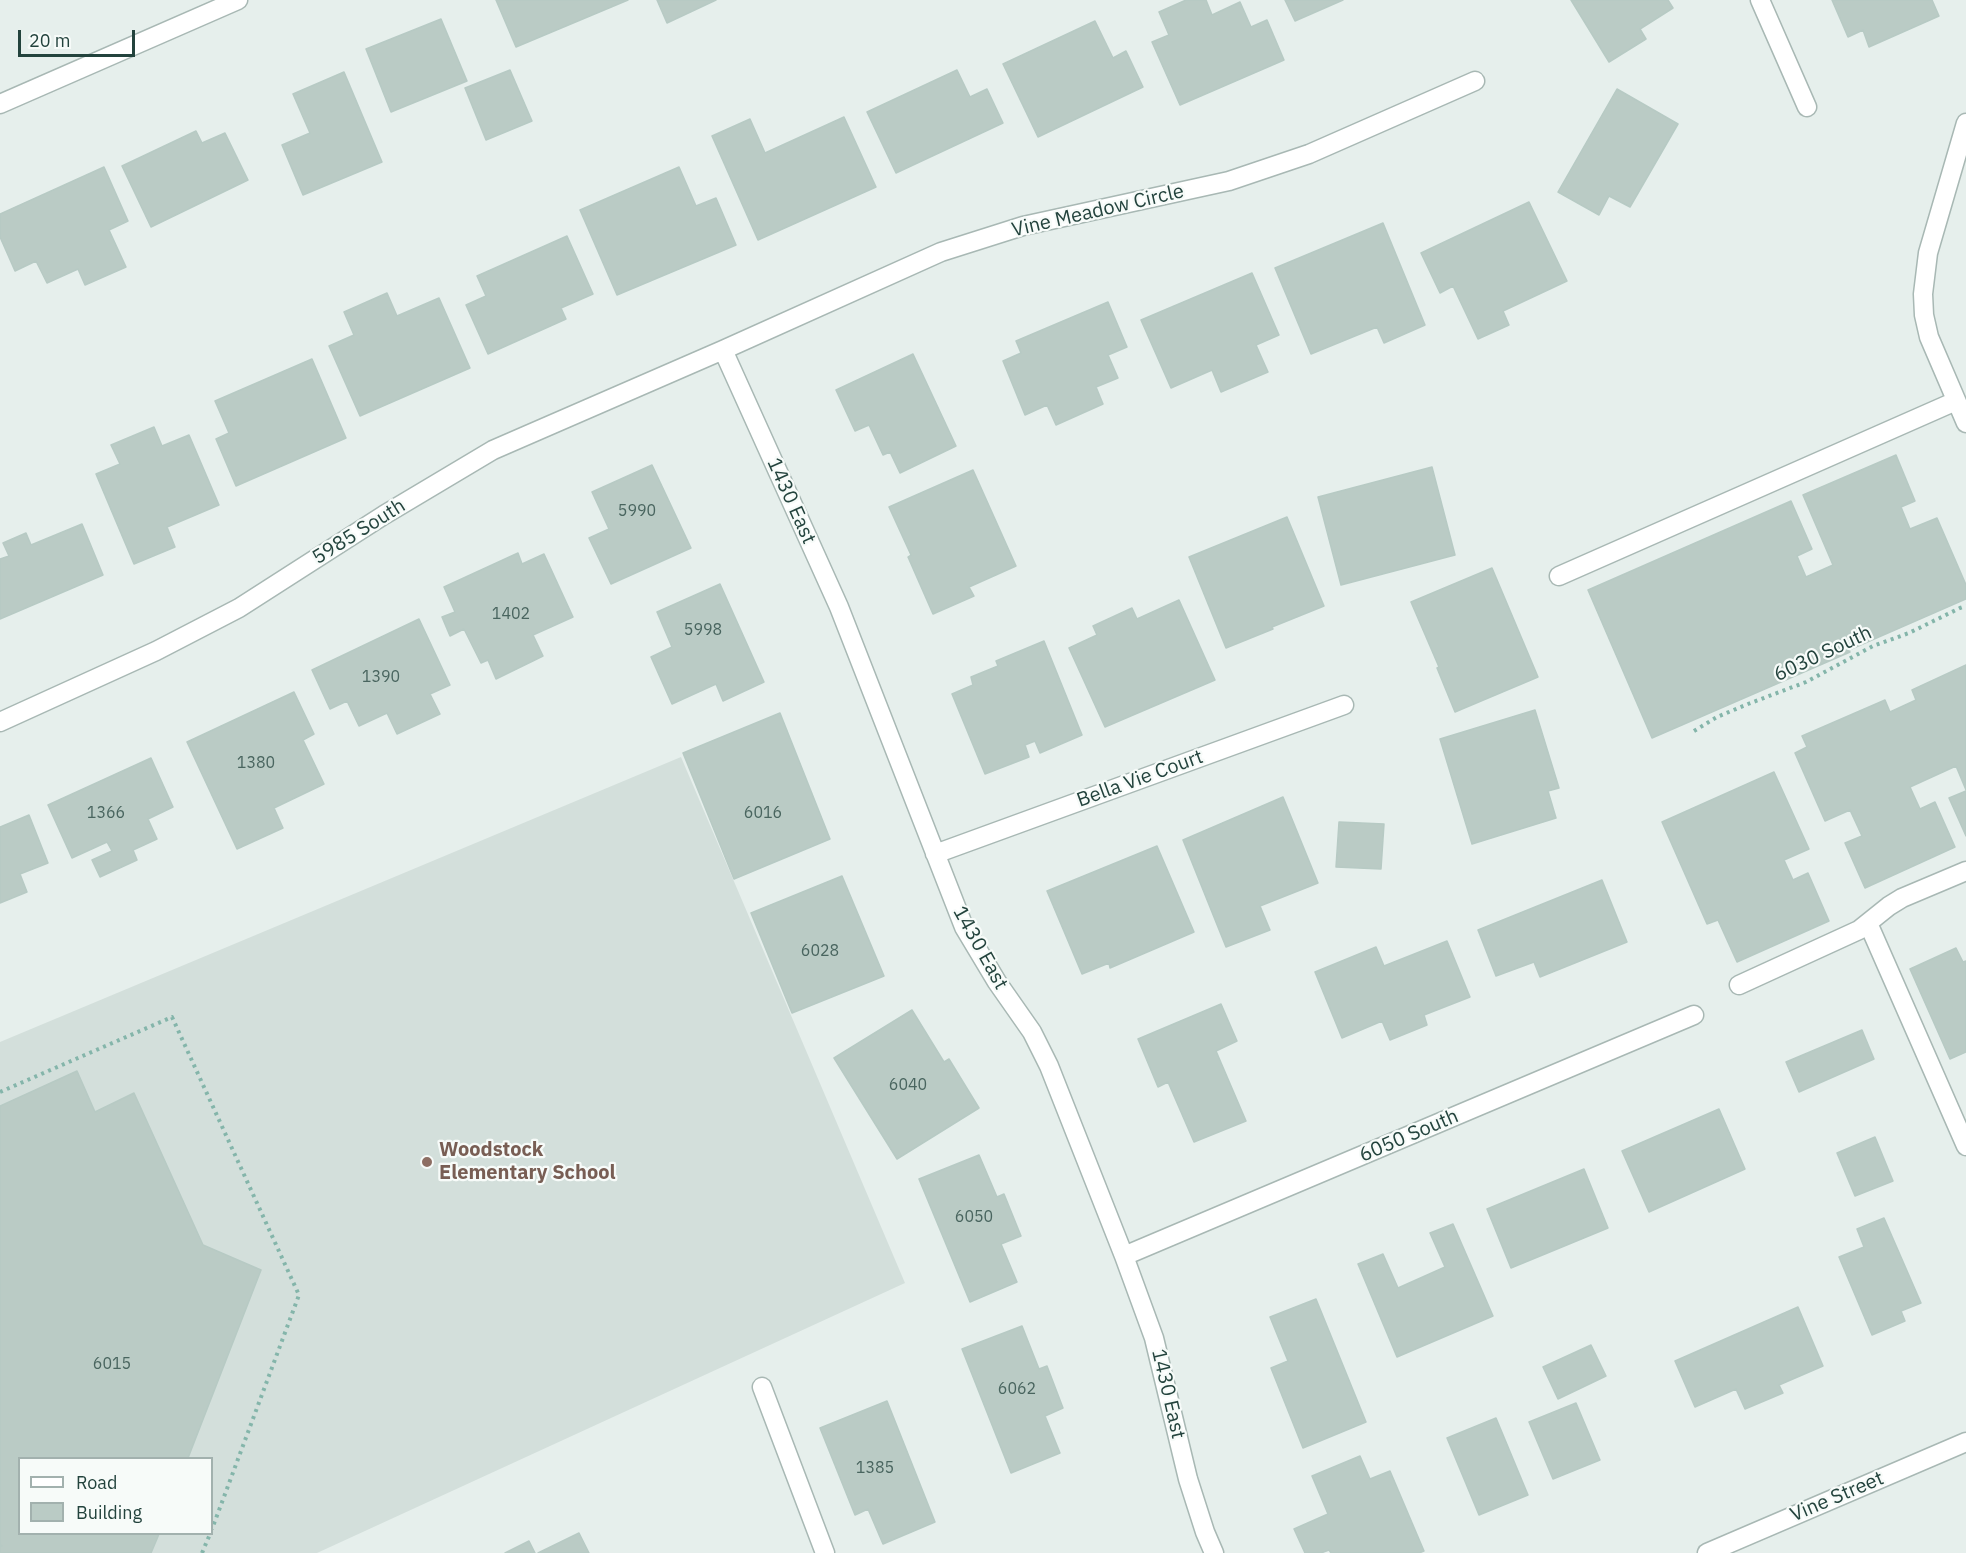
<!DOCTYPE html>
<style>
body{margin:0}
#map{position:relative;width:1966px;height:1553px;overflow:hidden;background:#e6efec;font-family:"IBM Plex Sans",sans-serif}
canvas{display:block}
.legend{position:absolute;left:18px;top:1457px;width:195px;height:78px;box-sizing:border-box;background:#f7fbf9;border:2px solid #a2b1ae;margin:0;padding:8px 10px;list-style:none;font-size:18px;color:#23433d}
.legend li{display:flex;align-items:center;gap:12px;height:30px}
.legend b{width:30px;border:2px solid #a2b1ae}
.scale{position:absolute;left:18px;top:30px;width:117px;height:27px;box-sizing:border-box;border:3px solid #23433d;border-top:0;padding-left:8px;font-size:18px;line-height:21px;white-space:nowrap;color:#23433d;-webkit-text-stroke:4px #f7fbf9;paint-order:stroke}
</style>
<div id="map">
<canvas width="1966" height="1553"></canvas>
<ul class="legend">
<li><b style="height:8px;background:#fff"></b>Road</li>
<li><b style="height:16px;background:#bacbc5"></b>Building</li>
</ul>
<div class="scale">20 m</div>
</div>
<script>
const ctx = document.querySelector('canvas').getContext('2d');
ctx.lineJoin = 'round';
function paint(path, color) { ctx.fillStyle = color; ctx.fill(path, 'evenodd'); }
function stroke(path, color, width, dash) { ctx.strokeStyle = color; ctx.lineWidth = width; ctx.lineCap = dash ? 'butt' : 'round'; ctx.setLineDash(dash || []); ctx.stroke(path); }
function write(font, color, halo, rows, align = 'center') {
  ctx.font = font + ' "IBM Plex Sans",sans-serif'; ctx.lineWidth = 4.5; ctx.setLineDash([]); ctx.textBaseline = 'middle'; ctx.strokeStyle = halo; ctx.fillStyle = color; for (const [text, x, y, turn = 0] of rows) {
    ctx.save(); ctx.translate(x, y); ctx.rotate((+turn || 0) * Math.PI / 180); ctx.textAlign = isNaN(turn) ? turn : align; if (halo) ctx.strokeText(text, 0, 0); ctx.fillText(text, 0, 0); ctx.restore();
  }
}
const built = new Path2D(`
 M681,757l224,526 -588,270h-317v-511zM20,1458h192v76h-192z`);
const building = new Path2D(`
 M496,0h132l-112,47z
 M657,0h59l-49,23z
 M1186,0h20l6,15 28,-13 11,25 16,-7 17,40 -104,45 -28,-63 17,-7 -10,-23z
 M1285,0h58l-48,21z
 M1571,0h97l5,8 -33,21 6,10 -37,23z
 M1832,0h100l7,16 -70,31 -6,-17 -15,7z
 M441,19l26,62 -76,31 -25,-63z
 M1095,21l18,37 13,-7 17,36 -105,50 -35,-73z
 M510,70l22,51 -46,19 -21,-52z
 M957,70l13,27 17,-8 16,34 -107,50 -29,-61z
 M344,72l38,90 -79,33 -21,-50 28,-12 -17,-39z
 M1617,89l61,35 -48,83 -21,-11 -10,19 -41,-23z
 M844,117l32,70 -118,53 -46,-104 38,-17 15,34z
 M196,131l6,12 23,-10 23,47 -97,47 -29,-61z
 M104,167l24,54 -19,9 17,37 -41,18 -7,-16 -31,14 -11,-22 -21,10 -15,-34v-23z
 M679,167l17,39 20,-8 20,47 -119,50 -37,-85z
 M1529,202l38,79 -64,30 6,14 -31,14 -25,-53 -13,7 -19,-40z
 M1383,223l42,102 -41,18 -7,-16 -66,27 -36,-86z
 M567,236l26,58 -32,14 5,11 -78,35 -22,-49 20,-9 -9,-20z
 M1252,273l27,62 -23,10 12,27 -47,20 -9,-22 -41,18 -30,-68z
 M387,293l10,23 42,-18 31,70 -110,48 -31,-70 25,-11 -10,-23z
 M1108,302l19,45 -19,8 10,23 -22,9 7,17 -47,21 -9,-20 -22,10 -22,-54 18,-8 -5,-12z
 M913,354l43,92 -56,27 -10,-21 -7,3 -14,-30 -14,6 -19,-41z
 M312,359l34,79 -110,48 -20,-47 13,-6 -14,-32z
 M154,427l8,19 27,-11 30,70 -52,22 8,20 -41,17 -38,-90 24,-10 -9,-19z
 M1896,455l19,46 -14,6 9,22 27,-11 29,67v14l-117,51 1,2 -198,86 -64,-148 203,-89 21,48 -15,7 9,21 27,-12 -30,-70z
 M652,465l39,83 -80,36 -22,-46 20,-9 -17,-37z
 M1432,467l23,88 -114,30 -23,-88z
 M973,470l43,96 -47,21 5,9 -41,18 -25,-57 3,-2 -22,-48z
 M1287,517l37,89 -52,21 1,2 -47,19 -37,-91z
 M82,524l21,51 -103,44v-60l9,-3 -6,-13 23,-10 5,12z
 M518,553l4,11 22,-10 29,63 -40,18 10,21 -47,23 -8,-19 -7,3 -17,-34 -14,7 -8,-19 13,-5 -11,-25z
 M1492,568l46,109 -83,35 -18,-44 2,-1 -28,-65z
 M720,584l44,98 -41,19 -7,-17 -44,20 -21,-47 21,-10 -15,-35z
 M1179,600l36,80 -110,47 -36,-79 28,-13 -4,-9 39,-18 5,11z
 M419,619l31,66 -20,9 10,20 -43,20 -10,-21 -28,13 -12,-25 -17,8 -18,-39z
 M1044,641l38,94 -42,18 -5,-12 -10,4 4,12 -44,17 -33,-80 21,-9 -2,-8 27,-11 -2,-5z
 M1966,665v125l-10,-24 -46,21 10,22 15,-7 20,45 -90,41 -20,-45 17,-7 -12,-26 -25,11 -30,-68 12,-6 -5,-11 83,-36 5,12 26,-12 -4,-10z
 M294,692l20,42 -11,6 21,44 -50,24 9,20 -46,21 -50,-107z
 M1535,710l24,78 -11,3 8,27 -84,26 -32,-105z
 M780,713l50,126 -96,40 -51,-126z
 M151,758l22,49 -25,12 9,20 -24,11 4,10 -37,17 -8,-17 20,-9 -5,-9 -35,16 -24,-53z
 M1774,772l35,77 -25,11 9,20 15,-7 21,48 -92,41 -19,-42 -11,4 -45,-102z
 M1966,791v45l-17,-38z
 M1283,797l35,86 -58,23 10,24 -44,17 -43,-107z
 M29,815l19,48 -28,11 7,18 -27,11v-76z
 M1339,822l45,2 -3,45 -45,-2z
 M1157,846l37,86 -84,36 -1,-5 -27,11 -35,-83z
 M842,876l42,100 -92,37 -41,-100z
 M1602,880l25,62 -87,35 -6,-15 -38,14 -18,-46z
 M1447,941l23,56 -46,18 3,10 -37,15 -8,-19 -40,17 -27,-66 61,-25 8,19z
 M1956,948l7,14 3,-1v91l-16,7 -40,-90z
 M1221,1004l16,37 -21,10 30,70 -52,21 -26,-60 -10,5 -20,-48z
 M912,1010l32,52 5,-3 30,49 -82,51 -63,-101z
 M1862,1030l12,29 -75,33 -13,-30z
 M77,1071l18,41 39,-19 69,152 58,25 -73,188h-168v76h139l-8,19h-151v-7h2l-2,-1v-439z
 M1719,1109l26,60 -96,43 -27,-61z
 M1875,1137l18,44 -38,15 -18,-43z
 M979,1155l18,42 7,-3 17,42 -20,8 16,38 -47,20 -51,-123z
 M1584,1169l24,59 -97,40 -24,-59z
 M1884,1218l37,85 -20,8 4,10 -33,14 -33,-78 25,-10 -7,-18z
 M1453,1224l40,92 -96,41 -39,-93 25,-10 15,34 47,-21 -15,-34z
 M1316,1299l50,123 -63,26 -32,-80 17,-7 -18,-44z
 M1798,1307l25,59 -44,19 4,8 -38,16 -9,-20 -41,18 -20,-46z
 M1022,1326l17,43 8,-3 16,42 -18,8 15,37 -49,20 -49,-124z
 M1591,1345l15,31 -48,23 -15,-32z
 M887,1401l48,121 -52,22 -15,-35 -13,6 -35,-87z
 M1576,1403l24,57 -47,19 -24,-57z
 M1496,1418l32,77 -49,20 -32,-77z
 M1360,1456l10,23 20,-8 34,80 -5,2h-88l-2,-3 -8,3h-16l-11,-24 34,-15 -16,-38z
 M579,1533l10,20h-51z
 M529,1541l6,12h-30z`);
const path = new Path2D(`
 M1694,731l23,-14 31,-13 58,-22 67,-36 36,-13 51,-25 6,-2
 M0,1092l172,-75 127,278 -87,234
 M202,1553l8,-19`);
const minor = new Path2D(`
 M1760,0l47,107
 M0,104l238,-104
 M1966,123l-38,130 -5,41 1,21 5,22 37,86
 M723,350l116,257 125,320 33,55 35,50 17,34 75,190 30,82 34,141 17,53 9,21
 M1559,576l397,-175
 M0,722l156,-71 83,-43 145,-93 109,-65 230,-100 218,-98 82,-26 206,-45 80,-27 166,-73
 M935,854l409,-149
 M1868,923l98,223
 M1739,985l120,-55 30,-24 13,-8 64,-27
 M1124,1256l570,-241
 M762,1387l63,166
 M1707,1553l259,-111`);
const markers = [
 [427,1162,6,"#8d6e63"]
];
const numberNames = [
 ["5990",637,511],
 ["1402",511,614],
 ["5998",703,630],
 ["1390",381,677],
 ["1380",256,763],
 ["1366",106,813],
 ["6016",763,813],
 ["6028",820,951],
 ["6040",908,1085],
 ["6050",974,1217],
 ["6015",112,1364],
 ["6062",1017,1389],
 ["1385",875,1468]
];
const streetNames = [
 ["Vine Meadow Circle",1098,211,-13],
 ["1430 East",791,501,66],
 ["5985 South",359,532,-32],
 ["6030 South",1823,654,-25],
 ["Bella Vie Court",1140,779,-20],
 ["1430 East",980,948,61],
 ["6050 South",1409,1136,-23],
 ["1430 East",1168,1394,77],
 ["Vine Street",1837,1497,-23]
];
const educationNames = [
 ["Woodstock",439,1150],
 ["Elementary School",439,1173]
];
paint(built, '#d3dfdb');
paint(building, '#bacbc5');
stroke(building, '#b7cac4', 1.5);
stroke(minor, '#a8b8b4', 21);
stroke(path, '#84b5aa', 4, [3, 4.5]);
stroke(minor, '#fff', 18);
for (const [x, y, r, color] of markers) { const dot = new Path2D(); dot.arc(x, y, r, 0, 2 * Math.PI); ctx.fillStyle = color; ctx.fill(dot); stroke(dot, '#f7fbf9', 2); }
write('16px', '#49655f', null, numberNames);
write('20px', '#23433d', '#f7fbf9', streetNames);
write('bold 20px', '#785e54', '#f7fbf9', educationNames, 'left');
</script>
